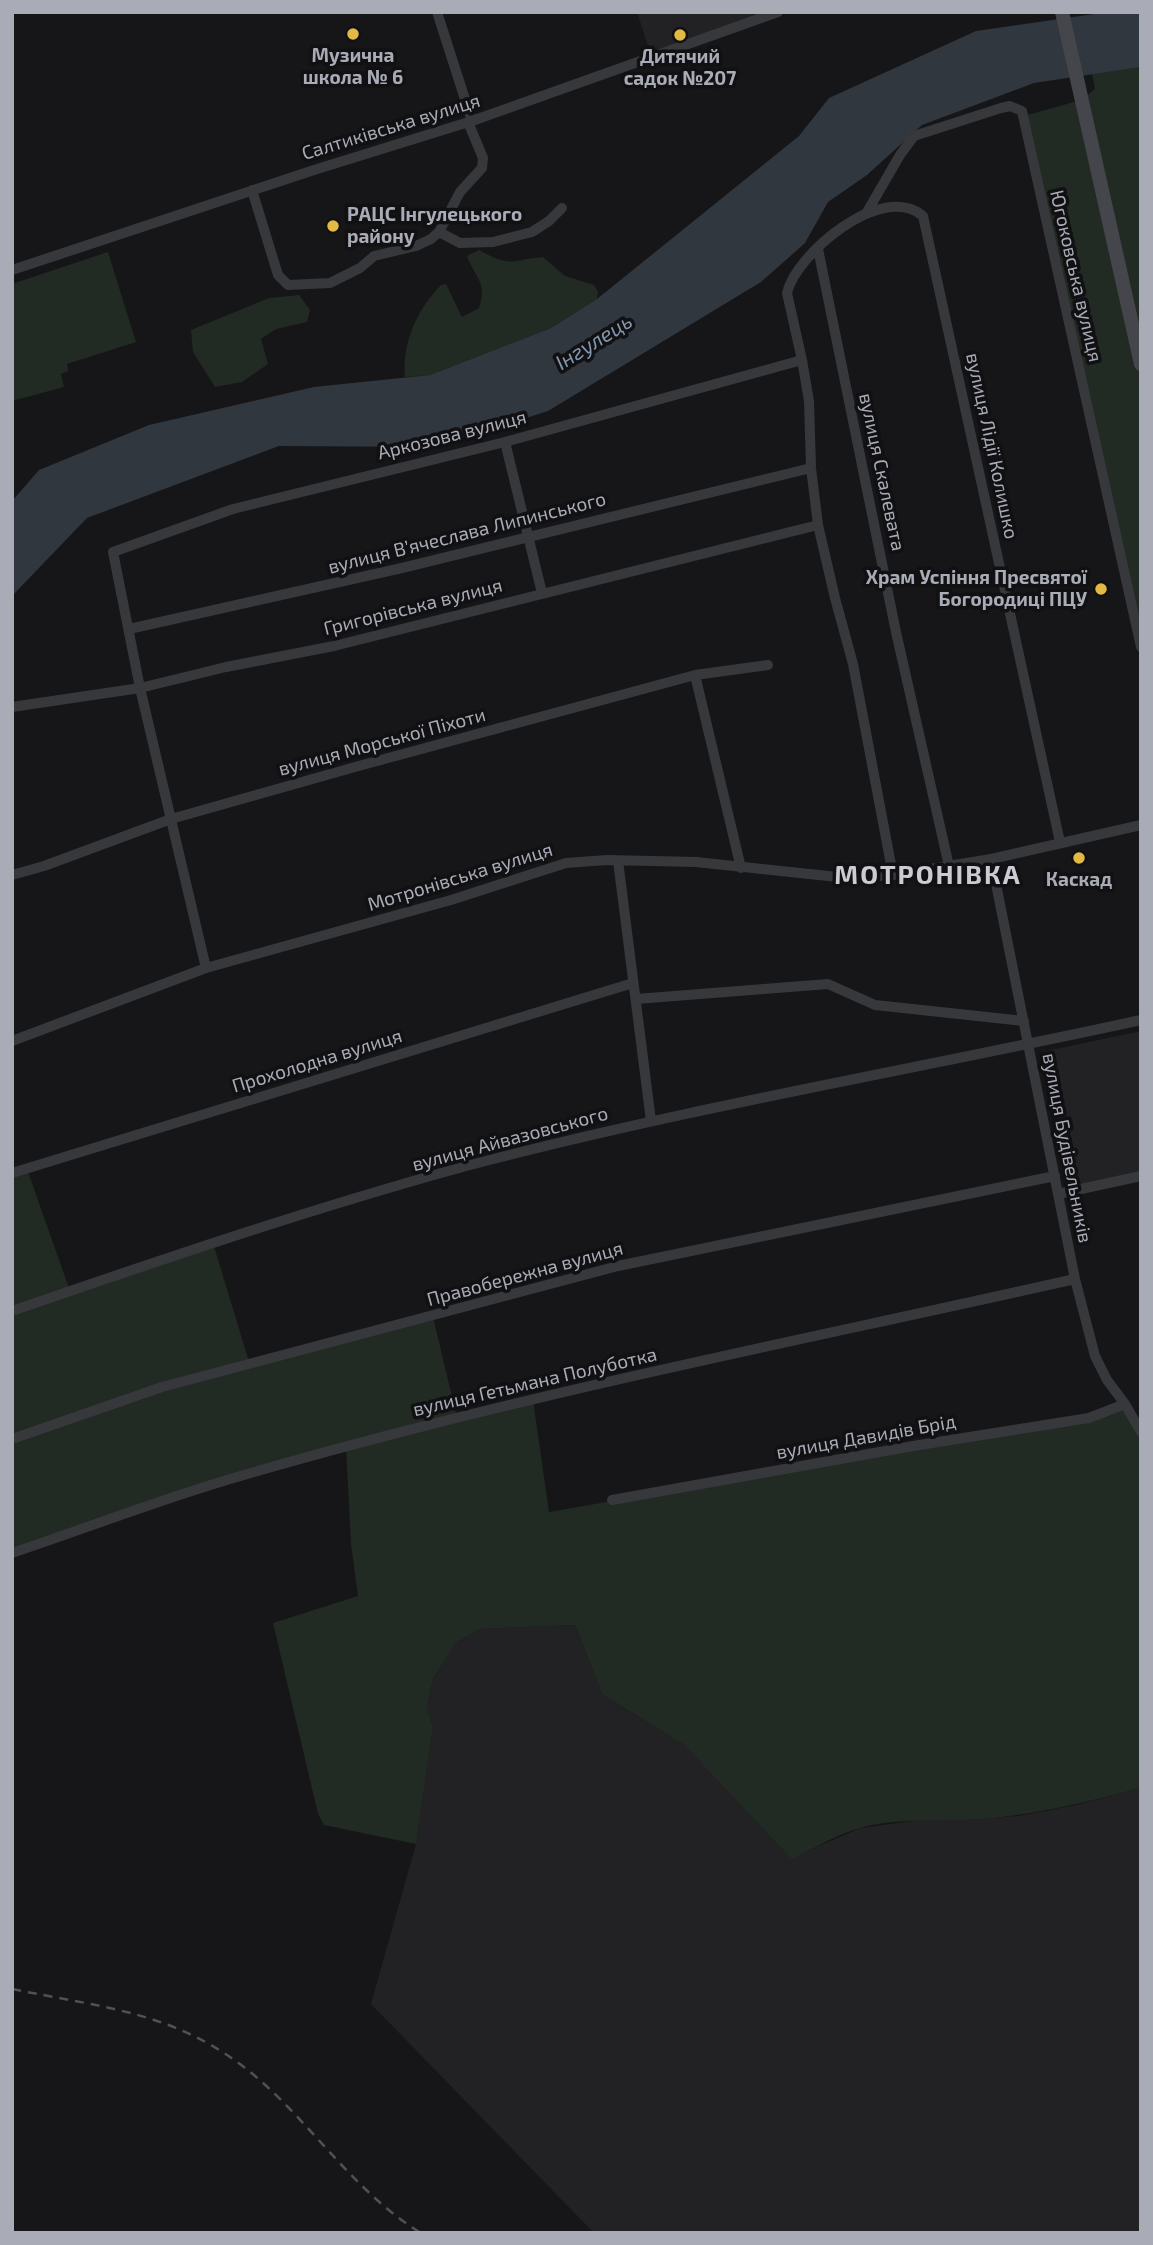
<!DOCTYPE html>
<meta charset="utf-8">
<style>
body{margin:0}
#map{position:relative;width:1153px;height:2245px;overflow:hidden;background:#161618;font-family:"Exo 2",sans-serif}
canvas{display:block}
.frame{position:absolute;inset:0;border:14px solid #a9acb6;pointer-events:none}
</style>
<div id="map">
<canvas width="1153" height="2245"></canvas>
<div class="frame"></div>
</div>
<script>
const ctx = document.querySelector('canvas').getContext('2d');
ctx.lineJoin = 'round';
function paint(path, color) { ctx.fillStyle = color; ctx.fill(path, 'evenodd'); }
function stroke(path, color, width, dash) { ctx.strokeStyle = color; ctx.lineWidth = width; ctx.lineCap = dash ? 'butt' : 'round'; ctx.setLineDash(dash || []); ctx.stroke(path); }
function write(font, color, halo, rows, align = 'center') {
  ctx.font = font + ' "Exo 2",sans-serif'; ctx.lineWidth = 7; ctx.setLineDash([]); ctx.textBaseline = 'middle'; ctx.strokeStyle = halo; ctx.fillStyle = color; for (const [text, x, y, turn = 0] of rows) {
    ctx.save(); ctx.translate(x, y); ctx.rotate((+turn || 0) * Math.PI / 180); ctx.textAlign = isNaN(turn) ? turn : align; if (halo) ctx.strokeText(text, 0, 0); ctx.fillText(text, 0, 0); ctx.restore();
  }
}
const built = new Path2D(`
 M637,12h141l-126,46z
 M1141,1031v141l-69,15 -30,-135z
 M575,1625l27,69 82,51 108,113 68,-30 53,-7 53,-1 52,-4 58,-11 65,-17v445h-547l-223,-229 45,-160 17,-116 -6,-21 6,-28 23,-36 24,-14z`);
const green = new Path2D(`
 M1141,67v579l-117,-530 57,-16 14,-11 -3,-15z
 M479,250c32,18 31,10 64,7l22,19 29,9 4,7 -1,7 -46,29 -121,47 -25,2c-3,-35 12,-67 36,-92l5,-1 16,33 17,-9c9,-25 -4,-30 -12,-52z
 M108,252l28,90 -69,22 1,7 -7,3 3,13 -52,14v-117z
 M299,295l11,15 -3,12 -31,7 -15,10 7,25 -26,18 -27,5 -22,-35 -2,-22 78,-32z
 M27,1169l43,122 143,-48 37,122 183,-48 24,101 76,-18 16,112 540,-94 36,-14 16,28v356c-58,15 -114,29 -174,32 -35,2 -72,-2 -107,8 -23,6 -46,21 -68,31l-108,-114 -82,-51 -27,-69 -95,4 -24,14 -23,36 -6,28 6,21 -17,116 -92,-19 -6,-11 -45,-191 85,-27 -7,-52 -5,-97 -111,31 -223,75v-380z`);
const water = new Path2D(`
 M1108,12l33,2v53l-107,16 -112,42 -55,50 -39,27 -23,41 -44,39 -213,129 -113,36 -156,-1 -192,72 -75,78v-95l27,-31 110,-45 165,-38 116,-12 121,-47 46,-29 202,-163 30,-38 147,-67z`);
const street = new Path2D(`
 M437,12l35,109
 M252,190l26,85 10,10 42,-2 30,-15 14,-12 42,-10 15,-7 8,-7 21,-40 22,-24 1,-10 -15,-36
 M867,212l33,-57 14,-19 87,-28 9,-2 12,5 119,536
 M439,232l21,11 33,-1 39,-10 17,-11 13,-13
 M818,249l78,383 53,234
 M12,270l302,-100 158,-49 306,-109
 M505,442l37,151
 M129,629l273,-61 409,-100
 M695,675l46,193
 M12,707l128,-19 86,-21 108,-21 484,-121
 M991,859l84,420 20,77 12,24 18,24 16,28
 M618,861l33,260
 M12,875l32,-9 127,-47 184,-52 340,-92 73,-10
 M893,875l-40,-211 -18,-66 -17,-73 -7,-57 -2,-67 -7,-41 -15,-67c9,-39 95,-112 136,-77l137,626
 M206,968l-66,-280 -27,-136 120,-43 272,-67 297,-82
 M636,999l192,-15 47,21 149,16
 M12,1041l194,-73 245,-68 115,-37 41,-3 89,2 151,16 46,-3 98,-16 150,-34
 M12,1173l621,-190
 M1058,1194l83,-18
 M12,1311c151,-52 304,-104 458,-146 221,-58 447,-96 671,-145
 M12,1439l150,-52 456,-121 437,-90
 M612,1500l301,-54 176,-28 36,-14
 M12,1553c75,-25 149,-54 225,-76 276,-81 558,-135 838,-198`);
const secondary = new Path2D(`
 M1062,12l79,352`);
const rail = new Path2D(`
 M12,1989c93,19 167,23 243,87 58,49 100,117 166,157`);
const markers = [
 [353,34,7,"#e2ba43"],
 [680,35,7,"#e2ba43"],
 [333,226,7,"#e2ba43"],
 [1101,589,7,"#e2ba43"],
 [1079,858,7,"#e2ba43"]
];
const poiNames = [
 ["Музична",353,56],
 ["школа № 6",353,78],
 ["Дитячий",680,57],
 ["садок №207",680,79],
 ["РАЦС Інгулецького",347,215,"left"],
 ["району",347,237,"left"],
 ["Храм Успіння Пресвятої",1087,578,"right"],
 ["Богородиці ПЦУ",1087,600,"right"],
 ["Каскад",1079,880]
];
const streetNames = [
 ["Салтиківська вулиця",391,127,-17],
 ["Югоковська вулиця",1076,276,77],
 ["Аркозова вулиця",452,435,-14],
 ["вулиця Лідії Колишко",992,446,78],
 ["вулиця Скалевата",882,472,78],
 ["вулиця В’ячеслава Липинського",467,533,-14],
 ["Григорівська вулиця",413,607,-14],
 ["вулиця Морської Піхоти",382,742,-15],
 ["Мотронівська вулиця",460,877,-17],
 ["Прохолодна вулиця",317,1061,-17],
 ["вулиця Айвазовського",510,1139,-15],
 ["вулиця Будівельників",1067,1148,79],
 ["Правобережна вулиця",525,1274,-15],
 ["вулиця Гетьмана Полуботка",535,1382,-13],
 ["вулиця Давидів Брід",866,1437,-10]
];
const waterNames = [
 ["Інгулець",594,342,-32]
];
const districtNames = [
 ["МОТРОНІВКА",928,875]
];
paint(built, '#222224');
paint(green, '#222a24');
paint(water, '#30373f');
stroke(street, '#37383c', 10);
stroke(secondary, '#45464c', 14);
stroke(rail, '#505157', 2.5, [9, 7]);
for (const [x, y, r, color] of markers) { const dot = new Path2D(); dot.arc(x, y, r, 0, 2 * Math.PI); ctx.fillStyle = color; ctx.fill(dot); stroke(dot, '#111113', 2.5); }
write('bold 19px', '#a9acb6', '#111113', poiNames);
write('19px', '#a9acb6', '#111113', streetNames);
write('italic 21px', '#8397ae', '#111113', waterNames);
ctx.letterSpacing = '2px';
write('bold 26px', '#cacbd3', '#111113', districtNames);
ctx.letterSpacing = '0px';
</script>
